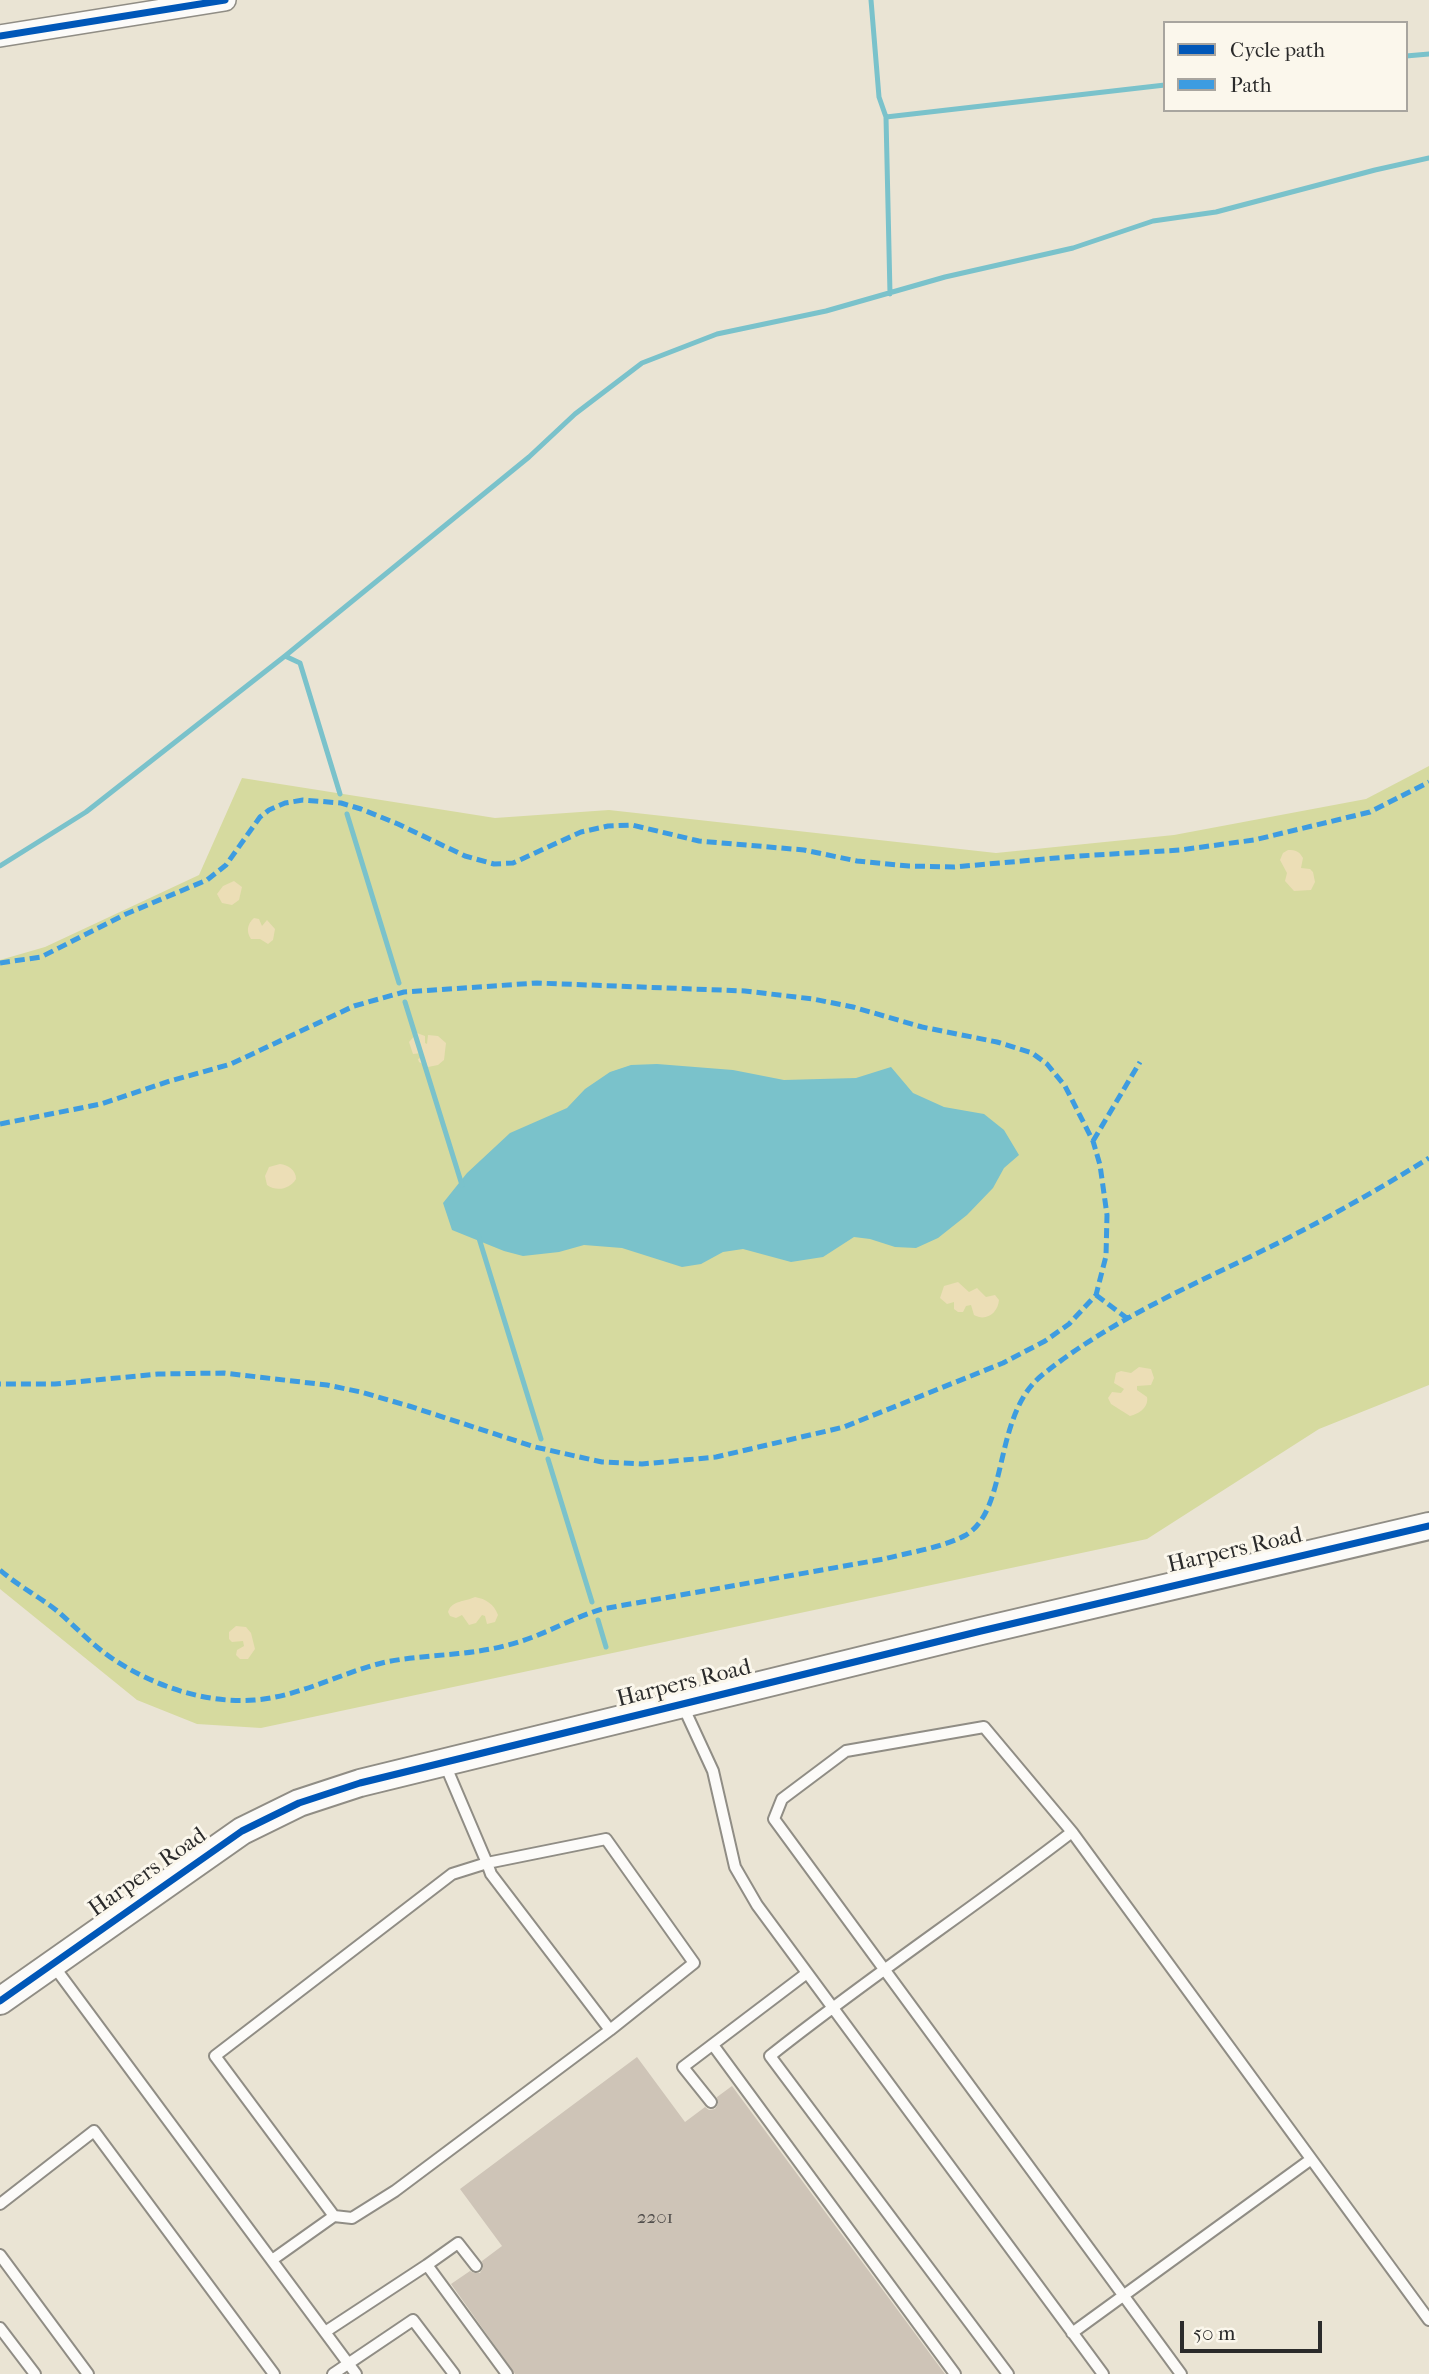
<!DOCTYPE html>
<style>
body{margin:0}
#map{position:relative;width:1429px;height:2374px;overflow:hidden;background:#eae4d4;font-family:"IM FELL French Canon",serif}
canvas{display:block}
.legend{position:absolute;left:1163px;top:21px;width:245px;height:91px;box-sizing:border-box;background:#fbf7ec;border:2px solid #a8a59f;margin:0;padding:9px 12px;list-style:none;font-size:21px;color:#2b2b2b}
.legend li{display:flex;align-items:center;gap:14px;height:35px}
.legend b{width:35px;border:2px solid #a8a59f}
.scale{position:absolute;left:1180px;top:2321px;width:142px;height:32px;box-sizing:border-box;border:4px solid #2b2b2b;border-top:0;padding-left:9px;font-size:21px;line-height:24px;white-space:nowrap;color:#2b2b2b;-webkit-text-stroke:5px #fbf7ec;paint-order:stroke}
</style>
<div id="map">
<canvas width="1429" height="2374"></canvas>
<ul class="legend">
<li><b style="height:9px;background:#0057b8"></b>Cycle path</li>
<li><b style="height:9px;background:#3d9ce1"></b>Path</li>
</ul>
<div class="scale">50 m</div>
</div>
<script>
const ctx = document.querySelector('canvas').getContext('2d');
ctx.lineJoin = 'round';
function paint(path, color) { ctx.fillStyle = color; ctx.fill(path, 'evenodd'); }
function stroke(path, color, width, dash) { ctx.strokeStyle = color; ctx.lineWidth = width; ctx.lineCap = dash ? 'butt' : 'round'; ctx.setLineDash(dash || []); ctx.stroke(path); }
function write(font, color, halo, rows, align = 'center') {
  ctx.font = font + ' "IM FELL French Canon",serif'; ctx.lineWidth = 6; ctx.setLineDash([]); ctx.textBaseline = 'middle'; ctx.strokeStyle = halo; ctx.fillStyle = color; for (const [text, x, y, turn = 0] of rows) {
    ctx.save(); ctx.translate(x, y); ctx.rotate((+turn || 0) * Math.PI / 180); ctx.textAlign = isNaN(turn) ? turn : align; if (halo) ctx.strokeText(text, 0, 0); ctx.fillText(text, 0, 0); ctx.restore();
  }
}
const green = new Path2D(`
 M1429,766v619l-110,44 -172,110 -886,189 -64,-4 -60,-24 -137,-111v-629l45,-13 154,-72 43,-97 253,40 114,-8 387,43 178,-18 192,-36z`);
const sand = new Path2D(`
 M1288,850c8,0 11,1 15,8l-2,10 9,1 3,3 2,10 -4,8 -17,1 -9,-10 2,-8 -7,-13 3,-7z
 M234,881l8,6 -3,13 -7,5 -10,-2 -5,-9 6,-8z
 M254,918l5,1 3,7 5,-6 8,9 -2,11 -5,4 -8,-5h-9c-5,-7 -4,-15 3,-21z
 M417,1033l8,3v7l2,1 1,-9 10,1 8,7 -2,17 -6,5 -10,2 -9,-5 -1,-3 5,-2 -1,-4 -9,1 -4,-12z
 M280,1164c8,1 16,6 16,15 -6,10 -19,13 -29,6l-2,-9 4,-9z
 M958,1282l11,10 8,-4 9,9 9,-2 4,5c-1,13 -13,22 -25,15l-3,-10 -5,1 -3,6h-5l-4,-3v-7l-7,2 -7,-6 4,-12z
 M1139,1367l12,2 3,9 -3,7 -14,1v4l10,7c2,10 -8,17 -17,19l-19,-12 -3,-6 4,-6 9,1 3,-4 -10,-6 2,-10 5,-2 10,2z
 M475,1597c11,2 19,7 23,18l-3,7 -8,2 -2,-8 -3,-1 -6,8 -7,2 -7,-10 -6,3 -6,-2 -2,-4c4,-12 17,-10 27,-15z
 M236,1626l10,1 5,6 4,16 -7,10h-8l-4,-4 1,-5 7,-4 -1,-5 -11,1 -3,-3v-7z`);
const water = new Path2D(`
 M657,1064l76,6 51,10 72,-2 35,-11 22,26 31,14 40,7 20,16 15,25 -15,13 -11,20 -26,27 -29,23 -22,10 -21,-1 -25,-8 -16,-2 -31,20 -32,5 -48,-13 -20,3 -22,12 -19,3 -60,-19 -38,-3 -25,7 -36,4 -19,-5 -52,-21 -9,-27 24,-30 43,-40 57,-25 18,-19 25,-17 21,-7z`);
const stream = new Path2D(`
 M871,0l8,97 7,20 4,177
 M1406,56l23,-2
 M886,117l279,-32
 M285,656l15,7 40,131
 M347,814l52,169
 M0,866l86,-54 199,-156 244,-199 46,-43 67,-51 75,-29 109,-23 119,-34 128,-29 80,-27 63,-9 159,-42 54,-12
 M405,1002l57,183
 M478,1235l63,204
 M548,1459l44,143
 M598,1620l8,27`);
const building = new Path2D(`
 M637,2057l48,65 20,-15 4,3 6,-1 3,-5 -1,-7 15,-11 213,288h-430l-64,-90 19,-13 4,2h6l3,-5 -1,-7 20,-15 -42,-57z`);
const service = new Path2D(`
 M682,1704l31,67 22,96 22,38 346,469
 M444,1762l43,101 4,11 119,156 84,-67 -88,-124 -119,24 -35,11 -237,182 119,160 18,2 43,-27 215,-161
 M53,1965l303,409
 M713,2045l242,329
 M711,2102l-28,-35 124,-94
 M0,2204l94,-73 180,243
 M0,2255l88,119
 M272,2260l62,-44
 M427,2265l31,-22 18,23
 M0,2328l35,46
 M325,2332l102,-67 80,109
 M1072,2333l238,-173
 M333,2374l80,-54 41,54
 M1008,2374l-238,-318c98,-78 202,-147 302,-224
 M1181,2374l-407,-555 8,-20 64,-48 138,-24 88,105 357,488`);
const minor = new Path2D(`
 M0,36l225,-36`);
const tertiary = new Path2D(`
 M0,2001l242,-170 57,-28 61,-20 621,-152 448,-105`);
const quiet = new Path2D(`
 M0,963l41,-6 85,-43 81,-34 19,-15 34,-48 9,-7 16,-7 18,-3 38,3 20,6 37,15 67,32 29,8 19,-1 68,-31 27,-6 24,-1 67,16 105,9 53,11 52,5 45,1 125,-11 101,-6 74,-10 116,-28 59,-30
 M0,1124l101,-20 69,-23 61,-17 123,-58 50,-14 133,-9 208,8 68,8 40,8 69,20 75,15 35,11 15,11 18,22 28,55 7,24 7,50 -1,41 -10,39 -27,29 -24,17 -42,22 -159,64 -128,30 -74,7 -40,-2 -67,-15 -126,-41 -48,-14 -34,-7 -103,-12 -66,1 -103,10h-55
 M1093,1141l47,-79
 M1096,1295l32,24
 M0,1570c17,15 38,26 56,40 19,16 36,35 57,49 39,26 92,45 141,41 45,-3 88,-28 132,-38 40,-8 82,-6 122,-17 33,-8 61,-26 94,-36l282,-50c26,-7 58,-11 82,-24 43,-26 27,-119 75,-159 69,-56 152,-91 231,-130 54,-27 106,-56 157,-88`);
const cycleway = new Path2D(`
 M0,36l225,-36
 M0,2001l242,-170 57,-28 61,-20 621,-152 448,-105`);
const numberNames = [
 ["2201",655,2218]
];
const streetNames = [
 ["Harpers Road",1235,1551,-13],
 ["Harpers Road",684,1684,-14],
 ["Harpers Road",148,1873,-35]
];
paint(green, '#d6da9f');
paint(sand, '#ecdeb6');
paint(water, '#7ac2cb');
stroke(stream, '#7ac2cb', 5);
paint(building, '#cec4b7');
stroke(service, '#908d85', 14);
stroke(minor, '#908d85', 24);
stroke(tertiary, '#908d85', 30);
stroke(service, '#fcfbf9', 10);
stroke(minor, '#fcfbf9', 21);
stroke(tertiary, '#fcfbf9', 26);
stroke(quiet, '#3d9ce1', 5, [10, 5]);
stroke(cycleway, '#0057b8', 7);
write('19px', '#54514e', null, numberNames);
write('23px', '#2b2b2b', '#fbf7ec', streetNames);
</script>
